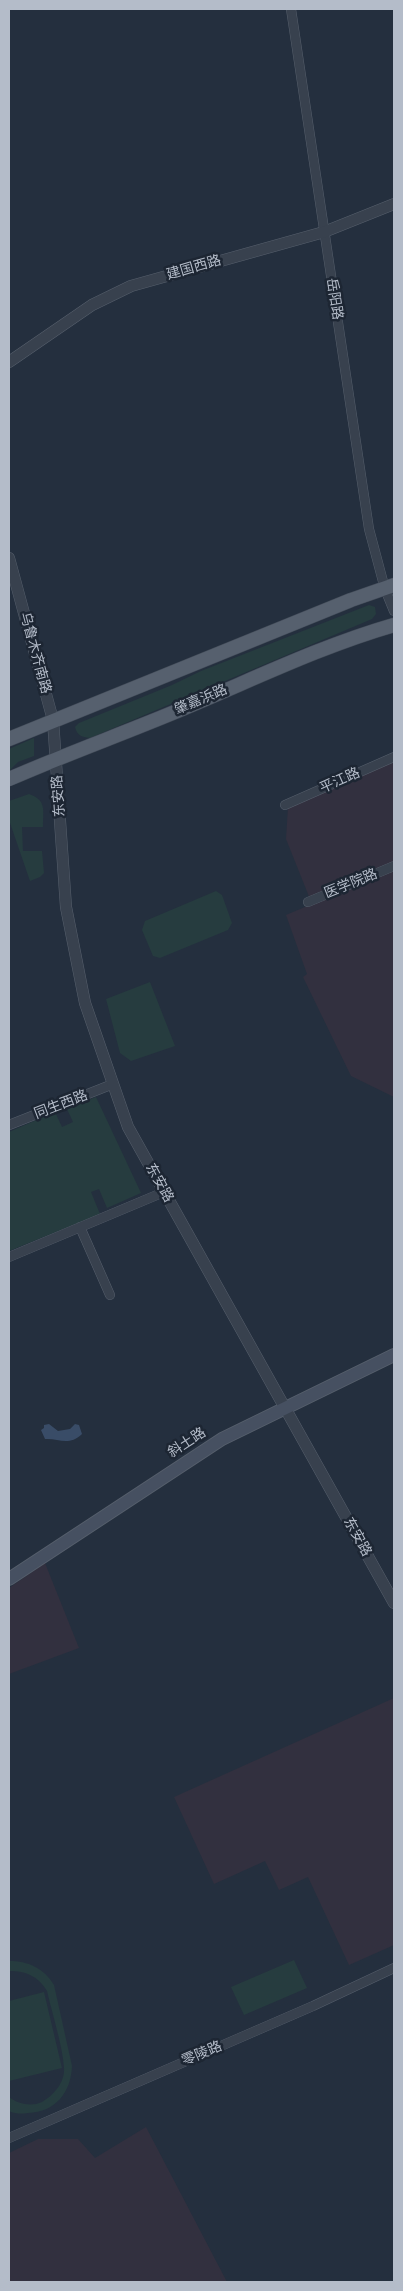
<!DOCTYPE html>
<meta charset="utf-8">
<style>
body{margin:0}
#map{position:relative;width:403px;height:2291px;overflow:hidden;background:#242f3e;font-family:Signika,sans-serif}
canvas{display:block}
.frame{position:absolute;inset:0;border:10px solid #b4bcc9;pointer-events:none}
</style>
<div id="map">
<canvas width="403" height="2291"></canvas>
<div class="frame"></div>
</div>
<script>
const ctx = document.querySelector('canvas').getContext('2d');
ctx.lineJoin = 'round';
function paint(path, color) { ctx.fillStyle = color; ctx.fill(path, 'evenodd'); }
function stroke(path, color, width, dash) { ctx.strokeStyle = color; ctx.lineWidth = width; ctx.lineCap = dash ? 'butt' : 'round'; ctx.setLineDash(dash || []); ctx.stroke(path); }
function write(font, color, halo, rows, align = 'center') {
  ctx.font = font + ' Signika,"Noto Sans SC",sans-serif'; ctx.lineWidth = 5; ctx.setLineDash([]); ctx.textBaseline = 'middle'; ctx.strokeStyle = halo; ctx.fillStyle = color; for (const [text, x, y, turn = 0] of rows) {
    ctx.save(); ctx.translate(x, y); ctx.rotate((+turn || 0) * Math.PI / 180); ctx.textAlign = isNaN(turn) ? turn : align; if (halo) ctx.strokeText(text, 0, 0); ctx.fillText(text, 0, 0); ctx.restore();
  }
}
const medical = new Path2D(`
 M394,760v337l-43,-21 -48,-99 4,-3 -21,-59 26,-11 -26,-65 2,-32z
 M45,1563l34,85 -70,26v-86z
 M394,1698v247l-45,20 -41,-88 -29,13 -14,-29 -51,23 -40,-87z
 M146,2127l81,155h-218v-129l29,-14h40l17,19z`);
const green = new Path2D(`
 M369,605l6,2 1,7 -4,5 -282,119c-9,-1 -13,-3 -15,-11l4,-4 93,-38 29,-14z
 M34,738v18l-16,6 -9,9v-22z
 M29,794c18,6 14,17 14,33h-21l1,24h19l2,22 -4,4 -10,4 -21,-61v-19z
 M216,891l6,4 10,28 -4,7 -68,28 -7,-2 -11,-26 3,-9z
 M150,982l25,64 -44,15 -11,-8 -14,-54z
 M96,1097l45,96 -34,15 -8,-19 -8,3 9,22 -91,37v-119l46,-20 7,15 11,-5 -6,-13z
 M294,1960l13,28 -63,27 -13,-28z
 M9,1961c19,0 35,7 45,24l18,81c-1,26 -16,46 -44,47 -6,1 -13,1 -19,-2v-14c9,7 22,10 33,5 12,-7 23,-20 22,-34 -1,-21 -12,-55 -17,-77 -9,-15 -21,-20 -38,-20z
 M44,1992l18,76 -53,13v-80z`);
const water = new Path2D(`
 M49,1424l9,7 12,-2 5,-5 4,1 3,9c-14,13 -23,4 -37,5l-4,-9 3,-2v-3z`);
const minor = new Path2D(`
 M291,9l78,520 16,60 9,22
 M285,805l109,-48
 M308,902l86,-36
 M9,1125l104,-41
 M80,1227l30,68
 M9,1257l155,-65
 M9,2138l304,-132 81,-38`);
const tertiary = new Path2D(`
 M9,362l83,-57 39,-19 193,-54 70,-28
 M9,558l44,162 13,187 19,96 43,124 266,476`);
const secondary = new Path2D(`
 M9,1579l213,-140 172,-84`);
const primary = new Path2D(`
 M9,739l342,-139 43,-15
 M9,779c57,-25 116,-46 173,-70 70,-29 139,-63 212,-84`);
const streetNames = [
 ["建国西路",194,268,-16],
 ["岳阳路",334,299,81],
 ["乌鲁木齐南路",35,653,75],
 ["肇嘉浜路",201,700,-23],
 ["平江路",340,781,-24],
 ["东安路",59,796,-94],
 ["医学院路",351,884,-22],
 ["同生西路",61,1105,-21],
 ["东安路",159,1183,61],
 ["斜土路",187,1443,-33],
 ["东安路",357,1537,61],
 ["零陵路",202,2054,-23]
];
paint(medical, '#32303f');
paint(green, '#263c3f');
paint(water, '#394c67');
stroke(minor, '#565f6c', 10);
stroke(tertiary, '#565f6c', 12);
stroke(secondary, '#565f6c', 14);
stroke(primary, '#414a57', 15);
stroke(minor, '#38414e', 9);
stroke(tertiary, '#38414e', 11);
stroke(secondary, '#465061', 12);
stroke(primary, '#56606e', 14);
write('14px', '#b4bcc9', '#1d2633', streetNames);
</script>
